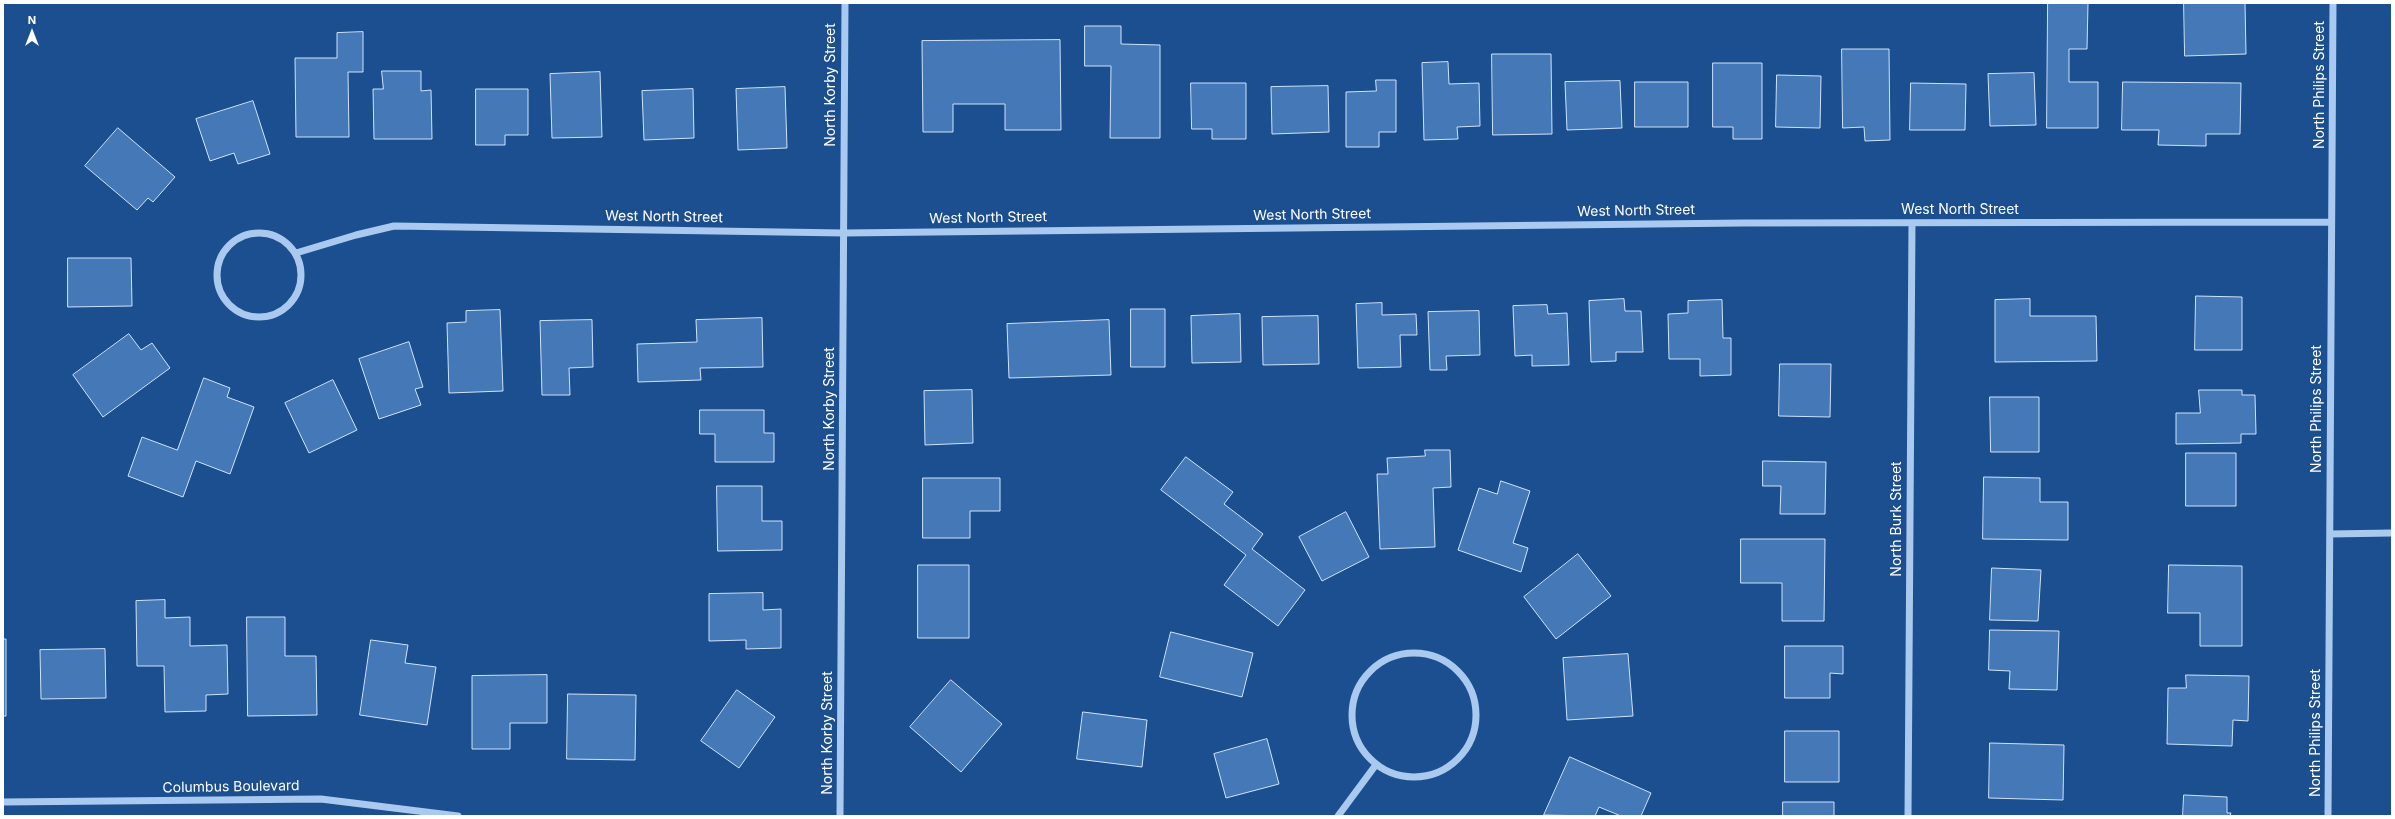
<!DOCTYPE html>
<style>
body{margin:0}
#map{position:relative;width:2395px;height:819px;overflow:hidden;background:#1b4f8f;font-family:Inter,sans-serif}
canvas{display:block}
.frame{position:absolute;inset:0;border:4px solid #fff;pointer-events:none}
.north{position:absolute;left:12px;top:12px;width:40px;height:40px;-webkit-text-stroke:3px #1b4f8f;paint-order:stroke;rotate:0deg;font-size:11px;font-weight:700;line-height:16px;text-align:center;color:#fff}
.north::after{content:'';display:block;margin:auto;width:14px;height:18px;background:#fff;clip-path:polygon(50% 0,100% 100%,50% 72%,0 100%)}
</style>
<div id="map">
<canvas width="2395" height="819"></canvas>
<div class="frame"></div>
<div class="north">N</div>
</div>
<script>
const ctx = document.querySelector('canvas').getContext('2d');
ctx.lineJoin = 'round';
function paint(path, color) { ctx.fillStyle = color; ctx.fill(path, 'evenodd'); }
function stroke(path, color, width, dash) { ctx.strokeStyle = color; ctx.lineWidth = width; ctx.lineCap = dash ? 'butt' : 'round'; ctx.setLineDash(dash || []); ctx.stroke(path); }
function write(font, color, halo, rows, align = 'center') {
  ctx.font = font + ' Inter,sans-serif'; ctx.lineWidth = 4; ctx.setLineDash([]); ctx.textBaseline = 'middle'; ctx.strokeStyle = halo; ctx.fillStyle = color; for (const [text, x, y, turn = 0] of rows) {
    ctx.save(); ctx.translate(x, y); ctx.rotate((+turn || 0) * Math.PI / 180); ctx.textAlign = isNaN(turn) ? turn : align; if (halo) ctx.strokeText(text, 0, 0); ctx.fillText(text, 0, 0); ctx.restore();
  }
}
const building = new Path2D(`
 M2048,3h40l-1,46h-18v33h29v46h-51z
 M2184,3h61l1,51 -61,2z
 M1085,26h36v18l39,1v93h-50l1,-72h-26z
 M363,32v40h-15l1,65h-53l-1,-79h42v-25z
 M1060,40l1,90h-56v-26h-52v28h-30l-1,-91z
 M1842,49h47l1,91 -25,1 -1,-14 -21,1z
 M1492,54h59l1,80 -59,1z
 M1448,62l1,22 30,-1 1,43 -23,1 1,12 -34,1 -2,-77z
 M1713,63h49v76h-29v-12h-20z
 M382,71h39v20l10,-1 1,49h-58l-1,-50h10z
 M600,72l2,65 -50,1 -2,-64z
 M2034,73l2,52 -46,1 -2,-52z
 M1777,75l44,1 -1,52 -44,-1z
 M1376,80h20v52h-17v15h-33v-55l30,-1z
 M1620,81l2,47 -55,2 -2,-48z
 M1635,82h53v45h-53z
 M2123,82l118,1 -1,51h-34v12l-48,-1 1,-15h-37z
 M1191,83h55v56h-34v-10h-20z
 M1911,83l55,1 -1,46h-55z
 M1328,86l1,46 -57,2 -1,-47z
 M785,87l2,61 -49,2 -2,-61z
 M476,89h52v46h-23v10h-29z
 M693,89l1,49 -50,2 -2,-49z
 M253,101l17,53 -32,10 -4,-11 -24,8 -14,-42z
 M118,128l57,49 -22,25 -5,-4 -11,12 -52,-44z
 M68,258h63l1,48 -64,1z
 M2196,296l46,1v53h-47z
 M1624,299l1,12h16l2,41h-27v9l-25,1 -2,-61z
 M2030,299v17h66l1,45 -102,1v-62z
 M1722,300l1,38h8v37l-31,1v-17h-31l-1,-45 20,-1v-12z
 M1382,303v12l34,-1 1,21h-17l1,32 -43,1 -2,-64z
 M1547,305l1,9 19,-1 2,52 -37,1v-11l-17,1 -2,-50z
 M1131,309h34v58h-34z
 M500,310l3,81 -54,2 -2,-70 19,-1v-11z
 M1479,311l1,44 -34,1 1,14h-17l-2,-58z
 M1240,314l1,48 -49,1 -1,-47z
 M1318,316l1,48 -56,1 -1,-48z
 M762,318l1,49 -63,1 1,12 -63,2 -1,-38 60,-2 -1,-22z
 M592,320l1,47 -24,1 1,27h-28l-2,-74z
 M1109,320l2,55 -102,3 -2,-54z
 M129,334l12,16 11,-7 18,25 -67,49 -30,-42z
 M409,342l14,45 -8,2 6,16 -42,14 -20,-60z
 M1780,364h51l-1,53 -51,-1z
 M204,378l26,10 -3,9 27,10 -24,67 -34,-13 -13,36 -55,-21 14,-39 35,13z
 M333,380l24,50 -48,23 -24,-50z
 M972,390l1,53 -48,2 -1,-54z
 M2199,390h43v5h13l1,39h-15v9l-65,1v-31h24z
 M1990,397h49v55h-48z
 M700,410h64v23h10v29h-59v-28h-15z
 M1425,450h25l1,37 -18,1 2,59 -55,2 -3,-75h11l-1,-16 38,-2z
 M2186,453h50v53h-50z
 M1186,457l47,35 -9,12 39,30 -11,15 53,41 -27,36 -54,-41 22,-30 -85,-65z
 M1763,461l63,1 -1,52h-45l1,-28h-18z
 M1984,477l56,1v24h28v38l-85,-1z
 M923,478h77v33h-30v27h-47z
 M1501,481l29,10 -17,52 15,5 -7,24 -63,-22 21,-62 18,6z
 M717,486h45v35h20v29l-64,1z
 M1346,512l23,45 -47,24 -23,-44z
 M1741,539h84l-1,82h-42v-38h-41z
 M1578,554l33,42 -55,43 -32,-42z
 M918,565h51v73h-51z
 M2169,565l73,1v80h-42v-33h-32z
 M1992,568l49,2 -3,51 -48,-1z
 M763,593v17l18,-1v39l-35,1v-9l-37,1v-47z
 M165,600v18l25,-1v29l37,-1 1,49 -22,1v16l-41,1 -1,-46h-27l-1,-65z
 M247,617h38v39h31l1,59 -69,1z
 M1990,630l69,1 -2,59 -48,-1 1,-18 -21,-1z
 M1171,632l82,21 -11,44 -82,-20z
 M3,639h3v77h-3z
 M371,640l37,5 -3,18 31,4 -9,58 -67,-10z
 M1785,646h58v28l-13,-1v25h-45z
 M105,649l1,49 -65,1 -1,-49z
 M1628,654l5,62 -66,4 -4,-62z
 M547,675v48h-37v26h-38v-73z
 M2186,675l63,1 -1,45 -15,-1 -1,26 -65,-2 1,-56h18z
 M951,680l51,44 -41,48 -51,-45z
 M737,690l38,27 -36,51 -38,-27z
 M568,694l68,1 -1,65 -68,-1z
 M1083,712l64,8 -5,47 -65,-8z
 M1785,731h54v51h-54z
 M1267,739l12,45 -53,14 -12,-44z
 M1990,743l74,2 -1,55 -74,-2z
 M1570,757l81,36 -10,23h-20l-22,-9 -4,9 -51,-1z
 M2184,795l43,2v16h4l-1,3h-47z
 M1783,802h51v14h-51z`);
const minor = new Path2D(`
 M217 275a42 42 0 1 1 84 0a42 42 0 1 1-84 0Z
 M296,253l60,-18 38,-9 450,7 899,-10 588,-1
 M2330,534l62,-1
 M1352 715a62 62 0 1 1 124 0a62 62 0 1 1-124 0Z
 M3,802l318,-3 137,17
 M840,816l5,-813
 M1338,816l37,-50
 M1908,816l4,-593
 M2328,816l5,-813`);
const streetNames = [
 ["North Korby Street",831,85,-90],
 ["North Philips Street",2320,85,-90],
 ["West North Street",1960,210],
 ["West North Street",1636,211,-1],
 ["West North Street",1312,215,-1],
 ["West North Street",664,217,1],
 ["West North Street",988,218,-1],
 ["North Korby Street",830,409,-90],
 ["North Philips Street",2317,409,-90],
 ["North Burk Street",1897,519,-90],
 ["North Korby Street",828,733,-90],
 ["North Philips Street",2316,733,-90],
 ["Columbus Boulevard",231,787,-1]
];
paint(building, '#4478b7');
stroke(building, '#cfe3fa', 1);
stroke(minor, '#a9c9ee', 7);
write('14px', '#fff', '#1b4f8f', streetNames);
</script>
